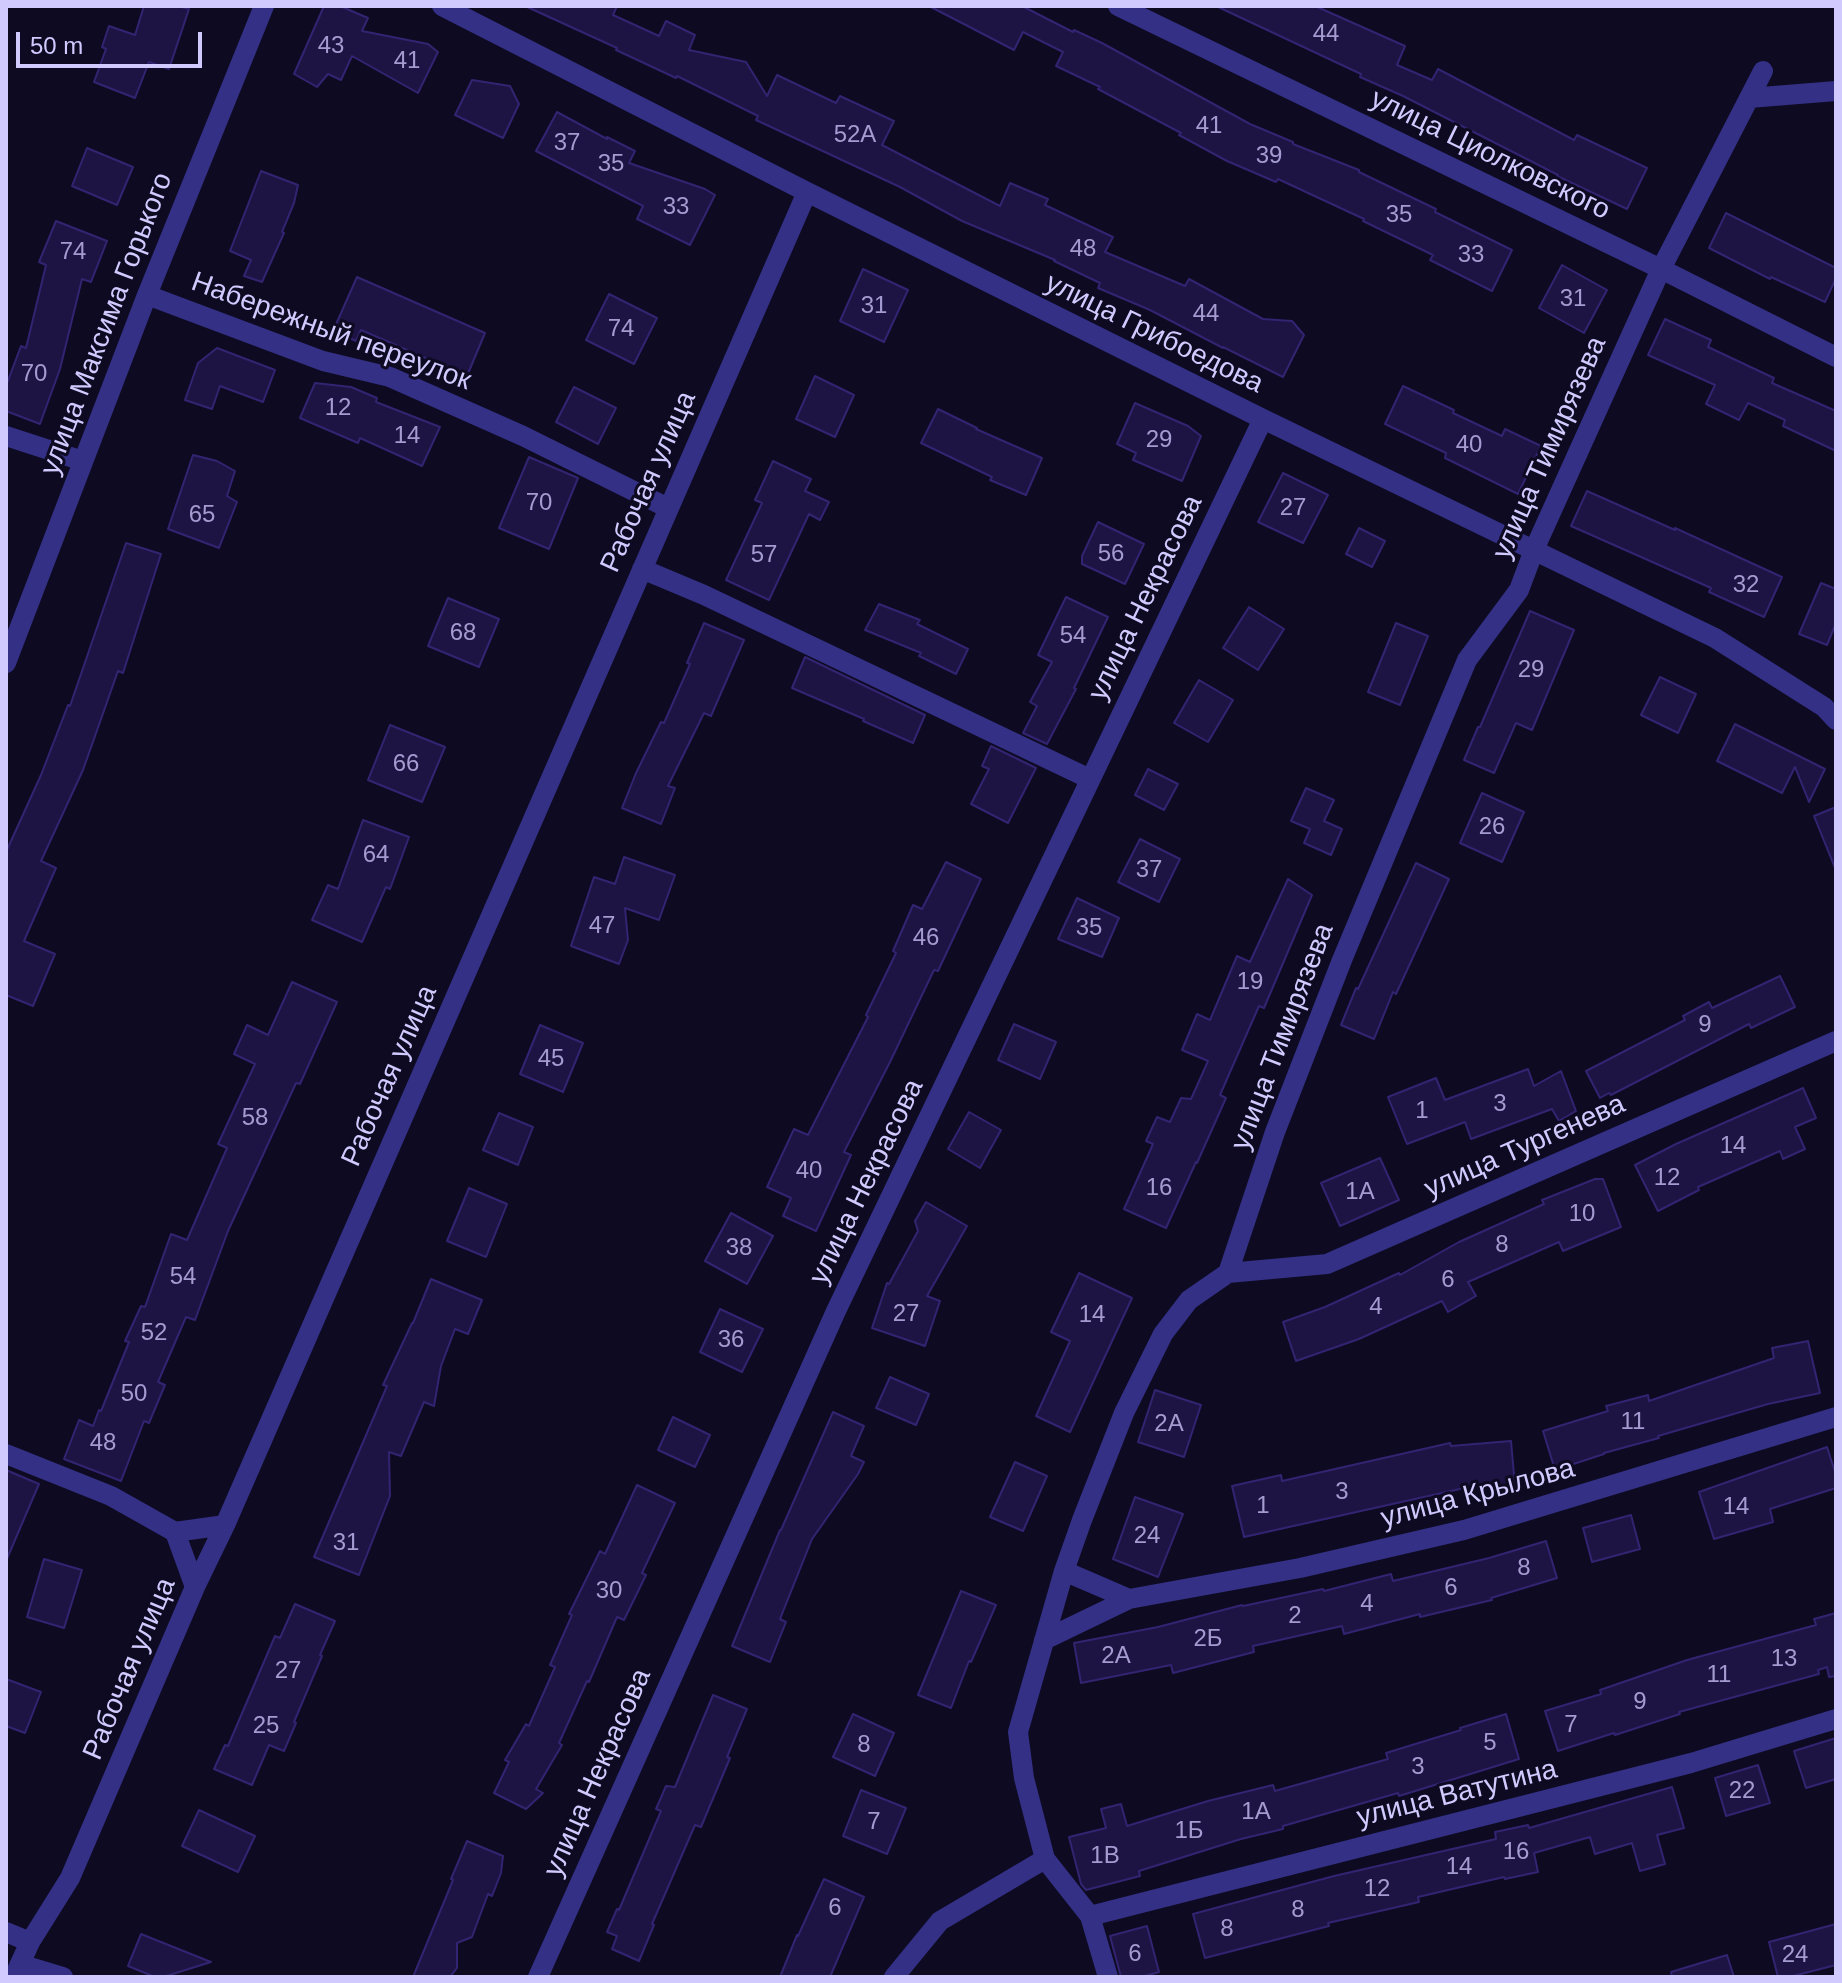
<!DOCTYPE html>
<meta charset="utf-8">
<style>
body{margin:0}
#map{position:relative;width:1842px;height:1983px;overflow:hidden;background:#0e0a21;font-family:Arial,sans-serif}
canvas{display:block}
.frame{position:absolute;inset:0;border:8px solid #d0caff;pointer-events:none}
.scale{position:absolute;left:16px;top:32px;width:186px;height:36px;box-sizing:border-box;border:4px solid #d0caff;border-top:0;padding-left:10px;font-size:24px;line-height:28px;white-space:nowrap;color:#d0caff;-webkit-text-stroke:6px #0e0a21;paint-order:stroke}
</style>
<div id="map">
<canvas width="1842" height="1983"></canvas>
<div class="frame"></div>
<div class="scale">50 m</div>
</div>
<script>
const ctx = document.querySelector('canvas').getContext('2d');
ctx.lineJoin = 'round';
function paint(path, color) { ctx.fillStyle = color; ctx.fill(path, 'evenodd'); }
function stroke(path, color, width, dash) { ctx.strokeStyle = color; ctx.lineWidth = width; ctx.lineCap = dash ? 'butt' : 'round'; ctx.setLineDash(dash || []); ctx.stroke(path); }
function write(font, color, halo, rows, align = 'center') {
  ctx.font = font + ' Arial,sans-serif'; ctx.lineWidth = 6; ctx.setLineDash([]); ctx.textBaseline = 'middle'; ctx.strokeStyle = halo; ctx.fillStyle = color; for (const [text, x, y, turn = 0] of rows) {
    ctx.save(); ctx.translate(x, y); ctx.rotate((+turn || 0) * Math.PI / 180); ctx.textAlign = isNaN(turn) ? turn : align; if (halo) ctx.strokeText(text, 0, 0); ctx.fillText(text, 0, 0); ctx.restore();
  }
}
const building = new Path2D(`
 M144,6h34l11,3 -20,60 -20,-7 -14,36 -41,-16 12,-33 -4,-2 7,-21 26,9z
 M324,6h16l28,12 -6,13 66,13 10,8 -20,41 -66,-37 -11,24 -13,-6 -11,13 -23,-13z
 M525,6h92l-4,9 46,21 7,-15 29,14 -6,15 57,12 21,34 10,-21 59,28 4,-7 54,25 -12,24 118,61 10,-23 38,16 -3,6 68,32 -8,15 80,34 4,-7 74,40 29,2 12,14 -21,42 -60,-30v1l-73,-38 -52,-22 2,-5 -46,-22 1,-1 -93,-39 -62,-34 -144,-67 2,-4 -81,-40 -1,2 -60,-28 1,-2z
 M929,6h93l51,26 1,-2 28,13 148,81 43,18v2l66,26v2l77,37 -1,3 77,38 -20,41 -62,-31 3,-5 -70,-34 1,-2 -86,-40 -2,3 -49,-21 -48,-26 2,-2 -83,-44 2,-2 -44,-21 7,-14 -40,-20 -9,18z
 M1216,6h99l90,40 -8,19 35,15 6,-11 136,71 3,-5 70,33 -20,41 -70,-33 1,-1 -155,-79 -43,-19 1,-3z
 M472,80l38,6 9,18 -16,34 -48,-23z
 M557,112l50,27v-2l28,14 -6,12 76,26 10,6 -25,50 -53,-26 6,-13 -107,-55z
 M87,148l46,19 -16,38 -45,-19z
 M261,171l37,14 -4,18 -12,29 2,1 -22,49 -18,-6 7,-16 -21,-9z
 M1726,213l110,55v10l-11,24 -54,-25 -1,2 -61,-31z
 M56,221l51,20 -16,41 -9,-3 -22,90 -20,55 -34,-13v-25l15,-40 5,2 20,-83 -7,-3z
 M1562,265l45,25 -23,43 -45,-25z
 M863,269l45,21 -24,52 -44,-21z
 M357,277l128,56 -18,43 -106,-46 -5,11 -23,-10z
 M609,294l48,24 -23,46 -48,-24z
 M1665,319l46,21 -3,7 66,31 -2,5 64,28v40l-53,-25 2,-6 -37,-17 -9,17 -33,-16 9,-19 -67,-30z
 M217,348l58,22 -12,32 -43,-16 -8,23 -27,-9 13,-37z
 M815,376l39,19 -19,42 -39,-18z
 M315,383l36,4 26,11 -1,4 64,25 -18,39 -62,-28 -2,5 -58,-25z
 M1403,386l51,24 -1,3 49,23 3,-7 36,17 -23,48 -73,-36 1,-5 -61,-29z
 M574,387l42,21 -18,36 -42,-22z
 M1135,403l53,23 13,10 -19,45 -49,-21 3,-7 -19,-9z
 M938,409l39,19 -1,1 66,29 -16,37 -36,-15 2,-3 -71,-34z
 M193,455l24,6 18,10 -8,25 10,6 -18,46 -51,-19z
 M529,457l49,21 -29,71 -50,-21z
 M773,461l38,18 -6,12 24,11 -9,18 -11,-6 -40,86 -43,-20 36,-77 -7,-3z
 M1283,473l45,22 -25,48 -45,-21z
 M1587,491l88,39v-2l107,49 -18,40 -55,-25 2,-4 -140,-62z
 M1098,522l46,22 -19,40 -43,-20v-8z
 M1359,528l26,13 -13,26 -26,-13z
 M126,543l35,11 -38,119 -5,-2 -35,99 -42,91 15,7 -32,73 31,13 -22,52 -27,-11v-143l35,-77 27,-70 2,1z
 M1821,583l15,6v34l-9,22 -28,-11z
 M1066,597l42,20 -34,71 2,1 -29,55 -24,-11 14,-27 -7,-4 22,-40 -14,-7z
 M448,598l51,21 -20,48 -51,-21z
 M879,604l41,16 -3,4 51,25 -12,25 -37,-18 2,-3 -56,-23z
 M1249,607l35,22 -26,41 -35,-22z
 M1530,611l44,19 -42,100 -16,-7 -22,50 -30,-13 14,-33h2z
 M704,623l40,17 -33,76 -7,-3 -36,73 7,2 -14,36 -39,-16 14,-35 25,-51 3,1 26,-59 -3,-1z
 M1396,623l32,13 -28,69 -32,-13z
 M805,657l120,58 -12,28 -50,-22 1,-2 -72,-31z
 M1660,677l36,17 -18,39 -37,-18z
 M1199,680l34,20 -25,42 -34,-19z
 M1735,724l90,45 -16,33 -14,-35 -13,26 -65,-32z
 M390,725l55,22 -23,55 -54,-22z
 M991,746l45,22 -28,55 -37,-19 18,-35 -7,-3z
 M1148,769l30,15 -14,26 -29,-15z
 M1306,788l28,12 -10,21 18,8 -11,26 -27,-12 6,-14 -19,-8z
 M1482,793l42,19 -22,50 -42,-19z
 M1836,807v61h-1l-21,-52z
 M363,820l46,17 -19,52 -4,-2 -24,55 -50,-22 16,-35 10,4z
 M1140,839l40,20 -21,43 -41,-20z
 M624,857l51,18 -16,45 -34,-12 3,32 -9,24 -48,-18 23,-69 21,7z
 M946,862l35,17 -43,92 -4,-1 -44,92 -46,90 7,3 -35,76 -33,-15 8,-18 -24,-11 27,-58 14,6 60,-118 -2,-2 30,-62 -3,-2 20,-46 9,4z
 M1416,863l33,16 -53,115 -3,-2 -19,47 -33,-14 15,-37 2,1z
 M1288,879l24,16 -48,113 -5,-2 -39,89 6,3 -29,65 -1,-1 -30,66 -42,-19 29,-65 -7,-3 11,-24 13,5 11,-24 10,1 17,-38 -26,-11 15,-36 13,6 27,-64 13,6z
 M1077,898l42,20 -17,39 -44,-18z
 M1780,976l15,31 -44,21 -2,-4 -138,71 -2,-2 -9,5 -14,-27 99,-51 -2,-4 26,-14 3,6z
 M292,982l45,20 -37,82 -4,-1 -68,148 -33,89 -9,-3 -28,65 7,3 -16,38 -5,-2 -23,60 -57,-22 15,-39 14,6 6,-16 2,1 28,-69 -4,-1 16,-35 4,1 26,-73 16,6 40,-92 -9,-4 37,-80 -21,-10 13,-29 21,10z
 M1014,1024l42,18 -16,37 -42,-19z
 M540,1025l43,18 -20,49 -43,-18z
 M1528,1069l6,17 27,-15 15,40 -17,10 -7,-12 -81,30 -6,-17 -58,22 -19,-47 48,-19 9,22z
 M1803,1088l13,30 -21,9 10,22 -22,10 -3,-8 -82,36 1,3 -41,21 -23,-46 41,-21z
 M969,1112l32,18 -21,38 -32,-19z
 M499,1113l34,14 -15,38 -35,-15z
 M1380,1158l19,42 -59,26 -19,-43z
 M1595,1179h8l18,48 -58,24 -4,-9 -91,40 8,14 -28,16 -6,-11 -83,38 -63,22 -13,-39 42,-15 74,-34 1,2 59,-33 85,-38 -2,-4z
 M469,1188l38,16 -21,53 -39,-16z
 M926,1202l41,24 -40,70 13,5 -15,45 -53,-18 15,-45 2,1 29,-53 -3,-10z
 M731,1213l42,23 -26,48 -42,-23z
 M1079,1273l53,25 -62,134 -34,-16 34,-75 -19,-9z
 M431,1279l51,21 -14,34 -13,-5 -14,37 -7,40 -10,-4 -23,54 -12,-4 1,44 -31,79 -45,-18 73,-171 -4,-1 29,-62h1z
 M720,1309l43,20 -21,43 -42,-20z
 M1808,1341l12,52 -52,11 -110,32 1,2 -55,15v1l-49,16 -12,-39 65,-20 -2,-5 42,-11 1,6 125,-43 -2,-10z
 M890,1377l39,17 -13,31 -40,-17z
 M1155,1390l46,15 -17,52 -46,-15z
 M833,1412l31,14 -13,30 13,6 -6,12 -46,65 -32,80 6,3 -16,40 -38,-16 48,-116h1z
 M673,1417l37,18 -15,32 -37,-17z
 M1511,1441l4,45 -37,3v-4l-234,52 -12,-51 49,-11 1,6 168,-38 1,3z
 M1827,1447l9,28v13l-66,21 3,13 -59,17 -15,-47z
 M1015,1462l32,14 -24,55 -33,-14z
 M6,1470l33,14 -33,77z
 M637,1485l38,18 -33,70 4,2 -22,45 -7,-3 -28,65 -2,-1 -28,62 3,2 -26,44 7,4 -17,16 -32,-16 15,-31 -4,-2 21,-36 3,2 26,-59 -5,-2 22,-50 -3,-1 31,-63 5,3z
 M1135,1497l48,17 -25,63 -45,-18z
 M1631,1515l9,34 -48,13 -9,-34z
 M1546,1541l11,37 -66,20 1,2 -72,17v-3l-76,20 -2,-8 -89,20 1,6 -81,21 -2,-8 -90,18 -7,-40 84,-16 84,-22 1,1 80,-17 1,2 67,-17 2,7 96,-23z
 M44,1559l38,11 -18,58 -37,-11z
 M961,1591l35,14 -25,57 -2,-1 -18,47 -33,-13z
 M295,1604l40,17 -15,34 2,1 -28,66 2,1 -12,28 -15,-6 -17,40 -38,-16 11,-24 3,1 47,-110 5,2z
 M1836,1613v63l-7,1 -2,-10 -9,3 1,4 -140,38 1,2 -65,21 -1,-2 -56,18 -13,-40 56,-17 -1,-4 87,-30 129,-35 -2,-6z
 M6,1679l35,13 -16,41 -19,-7z
 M713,1695l34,14 -20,48 3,1 -29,69 -6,-2 -43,99 2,1 -15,36 -27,-12 5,-13 -10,-4 10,-23 2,1 42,-99 -5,-2 10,-23 9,1z
 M853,1714l41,19 -19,43 -42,-19z
 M1506,1714l13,45 -120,37 -1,-3 -115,33v3l-42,10 -102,32 1,5 -54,14 -5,-6 -12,-47 37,-9 -5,-19 20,-5 6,22 81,-25 65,-16 2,6 113,-32 -2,-6 75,-23 -1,-2z
 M1836,1738v41l-30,9 -12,-37z
 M1758,1765l12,38 -44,13 -11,-38z
 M1672,1787l12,41 -27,7 8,29 -25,7 -8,-28 -37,11 -5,-17 -56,16 4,19 -33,7 -1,-2 -86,20 1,5 -91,21 1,3 -124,32 -12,-44 141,-38 162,-37 -1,-7 33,-7 1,3z
 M861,1790l45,18 -19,46 -44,-18z
 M199,1810l56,26 -17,36 -56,-26z
 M467,1841l36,15 -2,17 -9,23 -4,-2 -16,43 -15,6v25l-7,9h-37l40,-97 -2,-1z
 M824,1879l40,18 -34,80h-50l17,-42 1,1z
 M1836,1924v41l-47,12h-11l-9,-35z
 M1147,1926l12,46 -18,5h-20l-11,-41z
 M141,1934l70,28 -48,15h-8l-27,-11z
 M1727,1955l7,22h-62l-1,-5z`);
const minor = new Path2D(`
 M442,6l365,186 456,227 452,219 109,69 12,13
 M1118,6l543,263 175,88
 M1749,98l87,-7
 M147,295l176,66 67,16 133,59 145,72
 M6,436l77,25
 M642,569l62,26 386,184
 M6,663l141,-368 117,-289
 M1228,1273l99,-9 509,-223
 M6,1454l105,42 64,36 50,-7
 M175,1532l20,55
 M1064,1571l65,28
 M1044,1640l85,-41 171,-31 164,-38 372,-113
 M1045,1859l45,57 18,61
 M1090,1916l601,-153 145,-44
 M6,1932l24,10
 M20,1964l43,13
 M14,1977l16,-35 40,-64 125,-291 30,-62 582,-1333
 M538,1977l298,-666 427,-892
 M894,1977l46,-56 105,-62 -21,-81 -6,-46 46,-161 18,-51 42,-107 39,-79 26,-34 39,-27 47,-141 67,-172 125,-300 52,-70 15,-40 127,-281 102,-198`);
const numberNames = [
 ["44",1326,34],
 ["43",331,46],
 ["41",407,61],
 ["41",1209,126],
 ["52А",855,135],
 ["37",567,143],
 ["39",1269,156],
 ["35",611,164],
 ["33",676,207],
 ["35",1399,215],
 ["48",1083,249],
 ["74",73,252],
 ["33",1471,255],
 ["31",1573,299],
 ["31",874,306],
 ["44",1206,314],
 ["74",621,329],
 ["70",34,374],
 ["12",338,408],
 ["14",407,436],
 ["29",1159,440],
 ["40",1469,445],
 ["70",539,503],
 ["27",1293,508],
 ["65",202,515],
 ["56",1111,554],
 ["57",764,555],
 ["32",1746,585],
 ["68",463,633],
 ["54",1073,636],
 ["29",1531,670],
 ["66",406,764],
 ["26",1492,827],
 ["64",376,855],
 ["37",1149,870],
 ["47",602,926],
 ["35",1089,928],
 ["46",926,938],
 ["19",1250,982],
 ["9",1705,1025],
 ["45",551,1059],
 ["3",1500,1104],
 ["1",1422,1111],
 ["58",255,1118],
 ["14",1733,1146],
 ["40",809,1171],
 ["12",1667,1178],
 ["16",1159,1188],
 ["1А",1360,1192],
 ["10",1582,1214],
 ["8",1502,1245],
 ["38",739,1248],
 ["54",183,1277],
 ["6",1448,1280],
 ["4",1376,1307],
 ["27",906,1314],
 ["14",1092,1315],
 ["52",154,1333],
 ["36",731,1340],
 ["50",134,1394],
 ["11",1633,1422],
 ["2А",1169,1424],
 ["48",103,1443],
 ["3",1342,1492],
 ["1",1263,1506],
 ["14",1736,1507],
 ["24",1147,1536],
 ["31",346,1543],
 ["8",1524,1568],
 ["6",1451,1588],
 ["30",609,1591],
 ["4",1367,1604],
 ["2",1295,1616],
 ["2Б",1208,1639],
 ["2А",1116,1656],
 ["13",1784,1659],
 ["27",288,1671],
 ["11",1719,1675],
 ["9",1640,1702],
 ["7",1571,1725],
 ["25",266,1726],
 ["5",1490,1743],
 ["8",864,1745],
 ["3",1418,1767],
 ["22",1742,1791],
 ["1А",1256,1812],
 ["7",874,1822],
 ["1Б",1189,1831],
 ["16",1516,1852],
 ["1В",1105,1856],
 ["14",1459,1867],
 ["12",1377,1889],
 ["6",835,1908],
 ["8",1298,1910],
 ["8",1227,1929],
 ["6",1135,1954],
 ["24",1795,1955]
];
const streetNames = [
 ["улица Циолковского",1490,155,26],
 ["улица Максима Горького",107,324,-69],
 ["Набережный переулок",331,332,20],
 ["улица Грибоедова",1154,334,26],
 ["улица Тимирязева",1550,448,-66],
 ["Рабочая улица",649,482,-66],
 ["улица Некрасова",1146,598,-64],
 ["улица Тимирязева",1283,1037,-69],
 ["Рабочая улица",390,1076,-66],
 ["улица Тургенева",1525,1147,-24],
 ["улица Некрасова",867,1182,-64],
 ["улица Крылова",1478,1494,-15],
 ["Рабочая улица",130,1669,-67],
 ["улица Некрасова",598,1773,-66],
 ["улица Ватутина",1457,1794,-14]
];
paint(building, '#1e1444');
stroke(building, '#332472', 2);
stroke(minor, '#333085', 20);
write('24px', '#a49cd0', null, numberNames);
write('28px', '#d0caff', '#0e0a21', streetNames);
</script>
